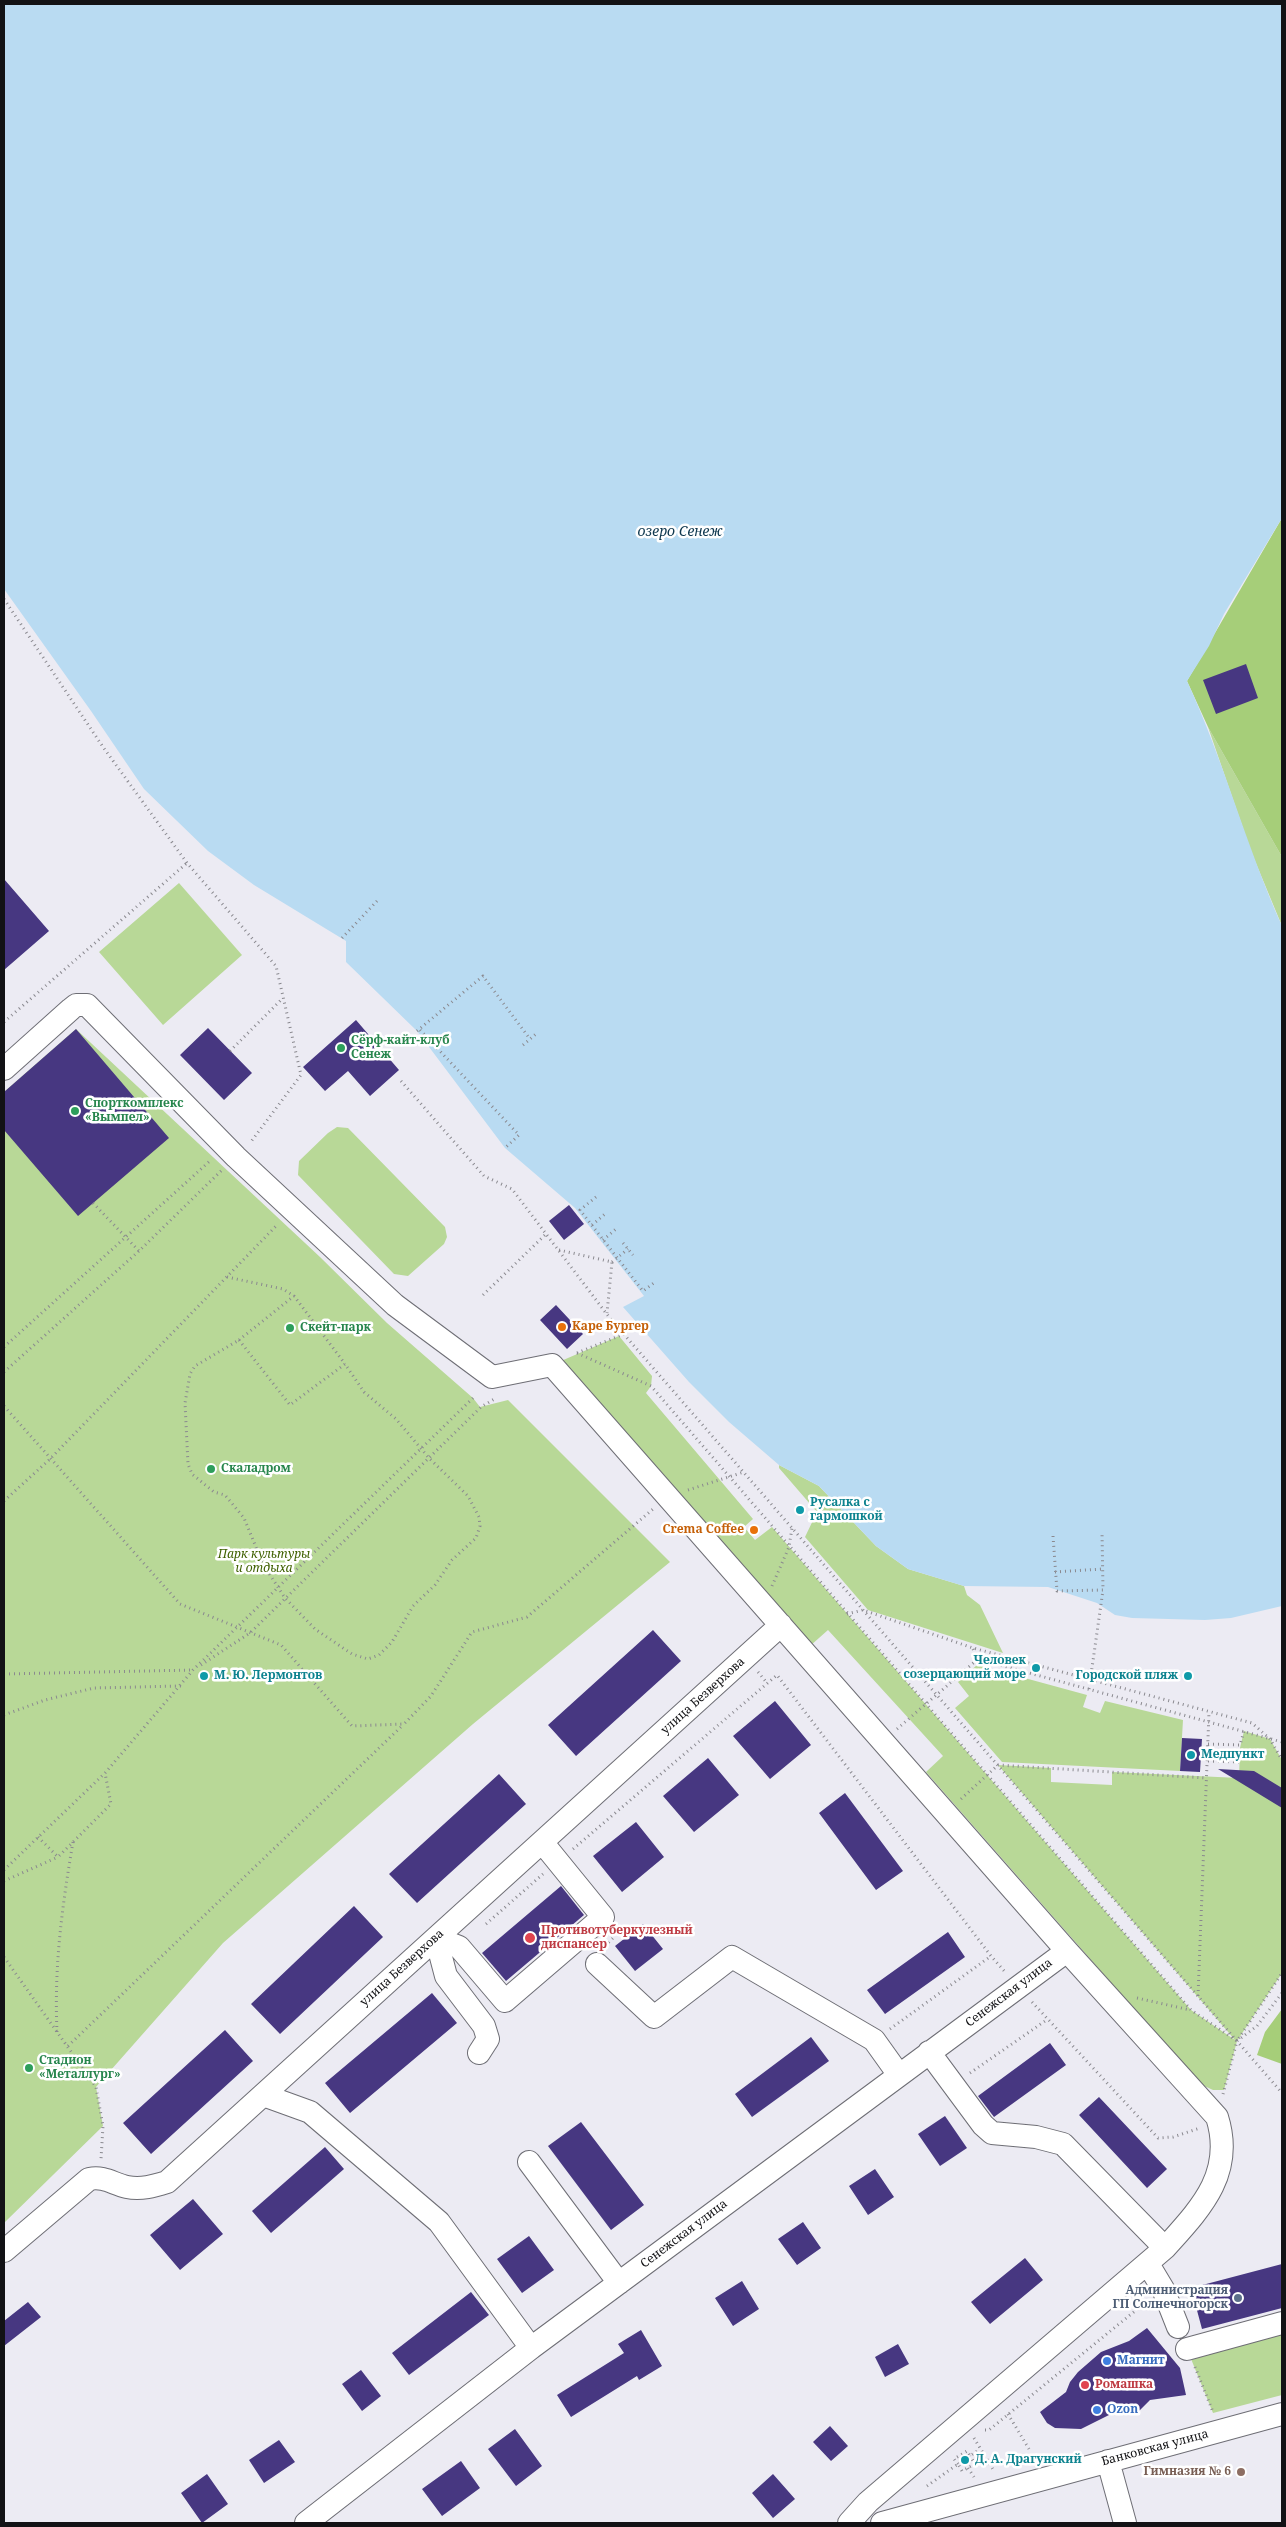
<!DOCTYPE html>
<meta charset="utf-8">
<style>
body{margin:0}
#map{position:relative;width:1286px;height:2527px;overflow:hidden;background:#ecebf3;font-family:"Noto Serif",serif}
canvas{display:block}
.frame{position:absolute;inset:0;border:5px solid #121215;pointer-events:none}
</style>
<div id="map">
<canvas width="1286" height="2527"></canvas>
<div class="frame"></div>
</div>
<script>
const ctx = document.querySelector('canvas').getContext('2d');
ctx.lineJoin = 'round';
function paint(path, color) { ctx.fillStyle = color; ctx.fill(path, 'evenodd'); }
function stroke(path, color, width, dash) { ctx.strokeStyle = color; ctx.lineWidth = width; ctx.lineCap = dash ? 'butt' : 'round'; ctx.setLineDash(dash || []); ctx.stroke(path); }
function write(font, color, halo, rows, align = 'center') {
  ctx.font = font + ' "Noto Serif",serif'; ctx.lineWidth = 5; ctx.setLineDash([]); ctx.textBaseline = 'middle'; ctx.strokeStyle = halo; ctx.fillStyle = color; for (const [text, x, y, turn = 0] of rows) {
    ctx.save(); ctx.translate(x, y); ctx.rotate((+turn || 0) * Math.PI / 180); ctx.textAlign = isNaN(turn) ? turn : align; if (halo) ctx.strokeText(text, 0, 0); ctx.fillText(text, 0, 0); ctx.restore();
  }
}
const green = new Path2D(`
 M1208,727l74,130v69l-32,-77z
 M179,883l63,72 -79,70 -64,-73z
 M76,1029l244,228 67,66 86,75 7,9 28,-7 162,162 -197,162 -250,219 -127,144 7,39 -99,97v-1131z
 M337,1127l11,1 97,99 2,10 -3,7 -36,32 -14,-2 -96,-99 1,-14 29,-28z
 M619,1336l33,40 -1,10 -5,7 107,126 -9,8 11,13 17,-13 419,483 44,30 -237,-275 53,3v14l61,3v-13l127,6 1,-30 4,-17 26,8 12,21v213l-45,68 -13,49h-11l-13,-6 -274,-312 17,-16 -115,-126 -18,16 -249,-285z
 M779,1465l40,21 57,60 32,23 56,17 3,9 13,10 23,48 -135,-43 -63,-73 12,-25 -38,-44z
 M977,1665l110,30 -4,12 17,6 5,-12 78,19 -3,51 -178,-9 -47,-54 14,-12 -11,-14z
 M1282,2323v72l-69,18 -26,-64z`);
const forest = new Path2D(`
 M1282,518v339l-74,-130 -21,-46z
 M1282,2009v55l-25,-9 8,-23z`);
const water = new Path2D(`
 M4,4h1278v514l-58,96 -15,32 -22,35c37,80 59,165 95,245v680l-51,12 -26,2 -73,-2 -17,-3 -18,-12 -49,-16 -84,-1 -56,-17 -32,-23 -57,-60 -40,-21 -50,-43 -40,-40 -66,-75 21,-11 -69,-88 -70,-60 -88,-117 -71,-69v-21l-92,-56 -46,-34 -64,-62 -53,-78 -87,-122z`);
const building = new Path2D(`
 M1246,664l12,34 -42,16 -13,-34z
 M4,879l45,52 -45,39z
 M356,1020l43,50 -29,26 -22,-25 -23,20 -22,-24z
 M208,1028l44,45 -28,27 -44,-45z
 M76,1029l93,109 -91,78 -74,-86v-38z
 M569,1205l15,19 -20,16 -15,-19z
 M556,1305l27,29 -16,15 -27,-29z
 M653,1630l28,31 -105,95 -28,-31z
 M775,1701l36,44 -41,34 -37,-43z
 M1182,1738l20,1 -2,33 -20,-1z
 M708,1758l31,37 -45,37 -31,-36z
 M1218,1769l36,2 28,17v20z
 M499,1774l27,30 -109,99 -28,-29z
 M845,1793l58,78 -27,19 -57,-77z
 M636,1822l28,35 -42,35 -29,-36z
 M561,1886l23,29 -78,66 -24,-28z
 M354,1906l29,31 -103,97 -29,-30z
 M643,1924l20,25 -28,22 -20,-25z
 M948,1932l17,25 -80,57 -18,-24z
 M432,1993l25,30 -107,90 -25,-30z
 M225,2030l28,31 -102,93 -28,-31z
 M811,2037l18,24 -77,56 -17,-23z
 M1050,2043l16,22 -72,52 -16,-21z
 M1099,2097l68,72 -20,19 -68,-73z
 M945,2116l22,32 -27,18 -22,-32z
 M581,2122l63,83 -33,25 -63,-84z
 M325,2147l19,22 -73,64 -19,-22z
 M875,2169l19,28 -26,18 -19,-29z
 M193,2199l30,35 -43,36 -30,-35z
 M803,2222l18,26 -24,17 -19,-26z
 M529,2236l25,34 -32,23 -25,-34z
 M1025,2258l18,22 -53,44 -19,-22z
 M1282,2264v44l-80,21 -11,-41z
 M742,2281l17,28 -26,17 -18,-28z
 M471,2292l18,23 -80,60 -17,-22z
 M28,2302l13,15 -37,29v-25z
 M1147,2328l33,40 6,27 -36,5 -12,12 -27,2 -30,15 -26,-1 -8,-5 -7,-11 26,-20 4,-10 8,-10 23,-20 28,-11z
 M641,2330l21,36 -23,14 -2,-4 -66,41 -14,-22 67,-42 -6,-9z
 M898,2344l11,20 -24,13 -10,-20z
 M361,2370l20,26 -19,15 -20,-27z
 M830,2426l18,20 -17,15 -18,-19z
 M515,2429l27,37 -26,20 -28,-37z
 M279,2440l16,22 -31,21 -15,-23z
 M461,2461l19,27 -38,28 -20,-27z
 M207,2474l21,30 -26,19 -21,-30z
 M773,2474l22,25 -22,19 -21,-25z`);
const path = new Path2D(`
 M4,599l99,148 84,116 89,103 25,109 -51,68
 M342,938l35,-37
 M4,1022l183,-159
 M420,1030l99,105 -14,13
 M417,1031l66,-55 47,63
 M523,1045l14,-12
 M230,1051l53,-53
 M401,1081l83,95 28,13 97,128 673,776
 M596,1197l-16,13 63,81 12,-9
 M93,1203l46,48
 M592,1225l14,-12
 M603,1240l14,-12
 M623,1243l10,12
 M559,1250l53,12 -5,51
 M612,1262l16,-13
 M227,1277l56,12 11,7 51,68
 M483,1295l63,-61
 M239,1340l51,65 55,-41 19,28 32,27 33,39 39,38 11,21 1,9 -4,12 -24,22 -17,25 -22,21 -21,36 -13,13 -11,4 -16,-5 -37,-25 -30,-31 -22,-34 -19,-46 -19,-23 -11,-3 -22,-18 -4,-10 -3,-61 5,-29 5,-8z
 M239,1340l55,-44
 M4,1347l207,-187
 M577,1353l74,33 540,624 46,31 45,-68
 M577,1353l47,-19
 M4,1372l135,-121 83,-81
 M4,1406l176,198 101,41 71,81 52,-2 27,-28 41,-64 55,-15 126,-108
 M688,1490l56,-18
 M4,1501l46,-42 228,-235
 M1053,1536l4,55 46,-1 -1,-58
 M1055,1572l47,-3
 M772,1586l17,-39 3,-19
 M847,1614l16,-4 110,38 279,75 18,16 12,21
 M973,1649l5,10 304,83
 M201,1665l49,-32 231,-226 15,-9
 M758,1672l9,11
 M4,1674l189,-4
 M1089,1689l14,-99
 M4,1715l41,-15 49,-12 87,-2
 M897,1729l81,-70
 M1208,1744l32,1 4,-14
 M1208,1761l32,1
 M961,1799l37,-34 209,13
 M38,1837l20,20 53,-53 -6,-31
 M573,1849l204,-174 214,281 15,17
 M4,1870l101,-97 88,-103 280,-272
 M4,1881l54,-24
 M486,1924l57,-50
 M605,1946l10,-10
 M4,1957l92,130 7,39 -2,33
 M1198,1996l11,-284
 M1137,1998l53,12
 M1032,2002l126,136 15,-1 27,-9
 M890,2029l101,-73
 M57,2032c-3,-66 5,-125 16,-190
 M68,2046l335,-321
 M970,2073l78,-54
 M1223,2094l14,-53 20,-15 25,-33
 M1195,2367l18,45
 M1008,2414l21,35
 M985,2430h4l157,-128
 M974,2438l20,33
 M958,2464l-4,-5 13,-8 3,5 10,-7
 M968,2468l6,9
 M927,2486l31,-22 4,7 13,-7 -5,-8`);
const minor = new Path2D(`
 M4,1069l67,-60 5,-4h11l149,152 159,148 97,72 60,-12 515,586 150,166c18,57 -17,92 -52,131l-297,254 -19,21
 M436,1938l23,9 46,54 98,-84 -61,-75
 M436,1938l10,38 38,50 4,13 -9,14
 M597,1964l57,53 78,-60 142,83 25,35
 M929,2052l54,73 9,8 44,4 27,7 102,104
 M263,2095l47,17 129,110 92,126
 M529,2162l90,121
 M4,2251l85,-72c16,-3 24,5 38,8 14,3 27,-1 40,-5l614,-557
 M1148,2264l15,25 15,38
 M1187,2349l95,-26
 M1108,2461l17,62
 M306,2523l225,-175 536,-397
 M882,2523l400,-109`);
const markers = [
 [341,1048,5,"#2e9e5b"],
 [75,1111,5,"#2e9e5b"],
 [562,1327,5,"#e8710a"],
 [290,1328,5,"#2e9e5b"],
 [211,1469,5,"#2e9e5b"],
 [800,1510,5,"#0f9aa8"],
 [754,1530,5,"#e8710a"],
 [1036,1668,5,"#0f9aa8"],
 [204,1676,5,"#0f9aa8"],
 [1188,1676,5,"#0f9aa8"],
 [1191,1755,5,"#0f9aa8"],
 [530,1938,6,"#e0444e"],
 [29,2068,5,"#2e9e5b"],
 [1238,2298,5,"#5c6f8a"],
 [1107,2361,5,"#3f7fe0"],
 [1085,2385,5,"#e0444e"],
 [1097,2410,5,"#3f7fe0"],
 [965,2460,5,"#0f9aa8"],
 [1241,2472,5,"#8d6e63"]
];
const leisureNames = [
 ["Сёрф-кайт-клуб",351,1041],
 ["Сенеж",351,1055],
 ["Спорткомплекс",85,1104],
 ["«Вымпел»",85,1118],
 ["Скейт-парк",300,1328],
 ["Скаладром",221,1469],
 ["Стадион",39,2061],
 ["«Металлург»",39,2075]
];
const foodNames = [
 ["Каре Бургер",572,1327],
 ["Crema Coffee",744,1530,"right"]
];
const cultureNames = [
 ["Русалка с",810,1503],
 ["гармошкой",810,1517],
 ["Человек",1026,1661,"right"],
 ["созерцающий море",1026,1675,"right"],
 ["М. Ю. Лермонтов",214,1676],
 ["Городской пляж",1178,1676,"right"],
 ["Медпункт",1201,1755],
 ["Д. А. Драгунский",975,2460]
];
const parkNames = [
 ["Парк культуры",264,1555],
 ["и отдыха",264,1569]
];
const streetNames = [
 ["улица Безверхова",703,1696,-42],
 ["улица Безверхова",402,1968,-42],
 ["Сенежская улица",1009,1993,-37],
 ["Сенежская улица",684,2234,-37],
 ["Банковская улица",1155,2448,-15]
];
const healthNames = [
 ["Противотуберкулезный",541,1931],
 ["диспансер",541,1945],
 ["Ромашка",1095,2385]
];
const serviceNames = [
 ["Администрация",1228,2291],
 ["ГП Солнечногорск",1228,2305]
];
const shopNames = [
 ["Магнит",1117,2361],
 ["Ozon",1107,2410]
];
const educationNames = [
 ["Гимназия № 6",1231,2472]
];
const waterNames = [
 ["озеро Сенеж",680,532]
];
paint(green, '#b8d897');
paint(forest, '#a6ce79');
paint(water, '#b9dbf2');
paint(building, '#473781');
stroke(minor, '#6e6e75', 24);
stroke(path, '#8a898f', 3, [1, 4]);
stroke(minor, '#fff', 22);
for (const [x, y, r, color] of markers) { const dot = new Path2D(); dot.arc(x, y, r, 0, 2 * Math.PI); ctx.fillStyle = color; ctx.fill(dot); stroke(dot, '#fff', 2); }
write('bold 12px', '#27864d', '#fff', leisureNames, 'left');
write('bold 12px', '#c56008', '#fff', foodNames, 'left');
write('bold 12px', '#0d838f', '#fff', cultureNames, 'left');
write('italic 12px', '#3f6100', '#fff', parkNames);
write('12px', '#121215', '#fff', streetNames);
write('bold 12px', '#be3a42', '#fff', healthNames, 'left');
write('bold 12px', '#4e5e75', '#fff', serviceNames, 'right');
write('bold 12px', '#366cbe', '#fff', shopNames, 'left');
write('bold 12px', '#785e54', '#fff', educationNames, 'right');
write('italic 14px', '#0f384f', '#fff', waterNames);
</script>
